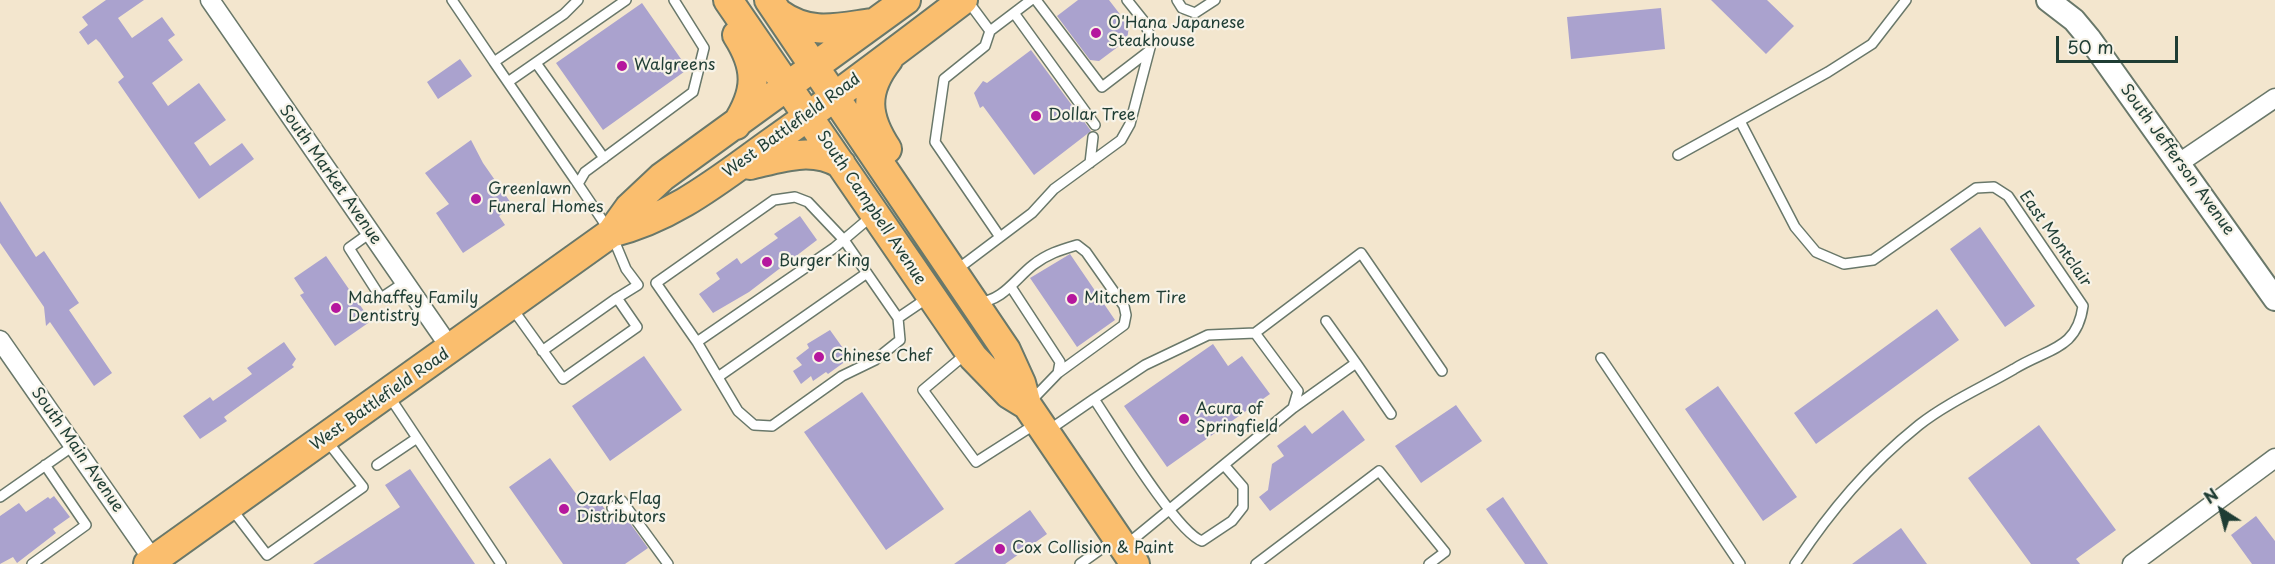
<!DOCTYPE html>
<style>
body{margin:0}
#map{position:relative;width:2275px;height:564px;overflow:hidden;background:#f3e6ce;font-family:"Playpen Sans",sans-serif}
canvas{display:block}
.north{position:absolute;left:2191px;top:480px;width:60px;height:60px;-webkit-text-stroke:4px #f7f3e8;paint-order:stroke;rotate:324deg;font-size:16px;font-weight:700;line-height:24px;text-align:center;color:#1f3d34}
.north::after{content:'';display:block;margin:auto;width:21px;height:27px;background:#1f3d34;clip-path:polygon(50% 0,100% 100%,50% 72%,0 100%)}
.scale{position:absolute;left:2056px;top:36px;width:122px;height:27px;box-sizing:border-box;border:3px solid #1f3d34;border-top:0;padding-left:8px;font-size:18px;line-height:21px;white-space:nowrap;color:#1f3d34;-webkit-text-stroke:4px #f7f3e8;paint-order:stroke}
</style>
<div id="map">
<canvas width="2275" height="564"></canvas>
<div class="north">N</div>
<div class="scale">50 m</div>
</div>
<script>
const ctx = document.querySelector('canvas').getContext('2d');
ctx.lineJoin = 'round';
function paint(path, color) { ctx.fillStyle = color; ctx.fill(path, 'evenodd'); }
function stroke(path, color, width, dash) { ctx.strokeStyle = color; ctx.lineWidth = width; ctx.lineCap = dash ? 'butt' : 'round'; ctx.setLineDash(dash || []); ctx.stroke(path); }
function write(font, color, halo, rows, align = 'center') {
  ctx.font = font + ' "Playpen Sans",sans-serif'; ctx.lineWidth = 4.5; ctx.setLineDash([]); ctx.textBaseline = 'middle'; ctx.strokeStyle = halo; ctx.fillStyle = color; for (const [text, x, y, turn = 0] of rows) {
    ctx.save(); ctx.translate(x, y); ctx.rotate((+turn || 0) * Math.PI / 180); ctx.textAlign = isNaN(turn) ? turn : align; if (halo) ctx.strokeText(text, 0, 0); ctx.fillText(text, 0, 0); ctx.restore();
  }
}
const building = new Path2D(`
 M106,0h38l-26,18 14,20 30,-21 13,18 -7,5 15,20 -31,23 16,23 31,-23 27,37 -32,23 16,23 32,-23 12,16 -55,40 -81,-117 6,-5 -24,-34 -4,-4 -8,6 -9,-13 9,-7 -6,-8z
 M1078,0h31l20,26 -2,14 -28,21 -9,-1 -33,-44z
 M1711,0h56l27,26 -28,28z
 M642,3l46,66 -85,61 -47,-67z
 M1661,8l4,41 -94,10 -4,-42z
 M1031,50l60,81 -57,44 -51,-69 -3,2 -6,-15 9,-12 4,2z
 M460,59l12,17 -34,23 -11,-17z
 M471,140l12,23 30,43 -14,10 6,9 -42,28 -27,-40 13,-9 -24,-31z
 M0,201l36,56 8,-6 35,52 -10,7 43,63 -18,13 -44,-64 -4,4 -2,-19 -44,-64z
 M800,216l17,24 -68,52 -36,21 -14,-19 21,-15 -4,-6 21,-15 4,6 37,-26 -4,-4z
 M1980,227l55,79 -30,21 -55,-78z
 M1070,254l45,66 -38,27 -47,-69z
 M326,256l45,65 -36,25 -35,-51 4,-2 -10,-15z
 M1937,309l22,31 -143,104 -22,-31z
 M830,330l20,28 -22,16 -2,-2 -13,9 -2,-5 -10,8 -8,-13 9,-6 -6,-7 13,-10 -2,-4z
 M284,342l12,17 -4,6 2,2 -70,50 3,4 -27,18 -17,-23 27,-19 3,4 39,-27 -5,-6z
 M1213,344l15,22 14,-10 28,38 -103,73 -43,-61z
 M644,356l38,54 -72,51 -38,-55z
 M1718,386l79,111 -34,24 -78,-112z
 M862,392l82,117 -58,41 -82,-118z
 M1456,405l26,36 -61,42 -26,-37z
 M1343,410l22,30 -95,71 -11,-14 9,-7 4,-26 12,-8 -7,-10 28,-21 7,9z
 M2039,425l77,105 -40,29 4,5h-49l-63,-86z
 M550,458l32,44 12,-8 20,28 10,-7 24,33 -23,16h-62l-54,-77z
 M410,469l65,95h-162l87,-57 -15,-22z
 M54,496l16,21 -17,12 3,4 -39,30 -4,-6 -13,7v-48l19,-13 7,9 22,-15 2,2z
 M1503,497l45,67h-23l-39,-55z
 M1030,510l17,24 -42,30h-51z
 M2256,516l19,25v23h-23l-21,-29z
 M1901,528l26,36h-75z`);
const service = new Path2D(`
 M452,0l42,62
 M578,0l-14,14 -70,48 84,122
 M967,0l23,31
 M1036,0l66,87 47,-36
 M1177,0l5,8 13,5 20,-13
 M1014,13l81,112
 M536,63l68,95
 M508,82l118,-82
 M1740,121l55,106 21,25 28,12 29,-4 103,-72 18,-1 14,9 75,110c-6,44 -35,42 -69,63 -31,18 -67,34 -95,56 -51,41 -88,85 -124,139
 M1678,155l150,-83 44,-28 34,-44
 M1090,163l3,-26
 M370,233l-21,15 32,50 24,-16
 M1000,237l-65,-95 9,-63 41,-33 5,-15 41,-31
 M955,271l77,-58 22,-24 67,-49 9,-16 22,-84 -9,-20 -16,-20
 M1011,287l49,75 -2,11 -27,28
 M617,298l21,-13 -12,-16 -15,-36 -33,-49 7,-12 108,-80 11,-44 -30,-48
 M978,302c24,0 38,-24 55,-37 14,-11 27,-15 44,-20l9,7 38,54 2,9 -2,10 -66,48
 M512,308l51,71 74,-52 -20,-29 -75,53
 M898,318l31,-21
 M1255,333l106,-80 81,118
 M697,342l41,69 16,14 18,1 70,-50 33,-16 25,-20 -2,-22 -54,-78 -36,-38 -13,-5 -21,3 -118,83 41,59 137,-94 39,-33
 M967,353l-44,37 53,72 61,-39
 M1601,358l139,206
 M1356,363l35,51
 M718,377l149,-104
 M389,396l112,168
 M1293,408l63,-45 -30,-42
 M1049,430l45,-31
 M377,465l40,-27
 M0,497l73,-51
 M231,508l36,47 96,-68 -36,-46
 M612,508l10,-7 46,63
 M1125,546l168,-138 5,-17 -43,-58 -47,2 -63,30 -51,34c19,28 83,134 108,142l30,-20 11,-14v-20l-19,-22
 M32,564l54,-39 -41,-60
 M1080,564l35,-25
 M1256,564l123,-93 66,81 -16,12`);
const minor = new Path2D(`
 M210,0l241,349
 M2179,163l96,-65
 M0,340l153,220
 M2132,564l143,-106`);
const tertiary = new Path2D(`
 M2048,0l26,20 15,18 186,261`);
const primary = new Path2D(`
 M728,0l245,357 36,37 18,11
 M769,0l237,350 15,33 6,22 108,159
 M778,13c32,23 58,15 94,10
 M736,125c22,-34 22,-57 1,-90
 M887,149c-21,-32 -24,-57 1,-89
 M750,165c30,-7 62,-19 91,-1
 M611,233c64,-16 109,-54 161,-91 65,-46 128,-94 191,-142
 M148,564l463,-331 18,-25 33,-31 244,-177`);
const markers = [
 [1096,33,6,"#b5179e"],
 [622,66,6,"#b5179e"],
 [1036,116,6,"#b5179e"],
 [476,199,6,"#b5179e"],
 [767,262,6,"#b5179e"],
 [1072,299,6,"#b5179e"],
 [336,308,6,"#b5179e"],
 [819,357,6,"#b5179e"],
 [1184,419,6,"#b5179e"],
 [564,509,6,"#b5179e"],
 [1000,549,6,"#b5179e"]
];
const poiNames = [
 ["O'Hana Japanese",1108,24],
 ["Steakhouse",1108,42],
 ["Walgreens",634,66],
 ["Dollar Tree",1048,116],
 ["Greenlawn",488,190],
 ["Funeral Homes",488,208],
 ["Burger King",779,262],
 ["Mahaffey Family",348,299],
 ["Dentistry",348,317],
 ["Mitchem Tire",1084,299],
 ["Chinese Chef",831,357],
 ["Acura of",1196,410],
 ["Springfield",1196,428],
 ["Ozark Flag",576,500],
 ["Distributors",576,518],
 ["Cox Collision & Paint",1012,549]
];
const streetNames = [
 ["West Battlefield Road",792,126,-36],
 ["South Jefferson Avenue",2177,160,54],
 ["South Market Avenue",330,175,55],
 ["South Campbell Avenue",871,208,56],
 ["East Montclair",2055,239,55],
 ["West Battlefield Road",380,400,-35],
 ["South Main Avenue",77,450,55]
];
paint(building, '#aaa2ce');
stroke(service, '#69786a', 12);
stroke(minor, '#69786a', 21);
stroke(tertiary, '#69786a', 26);
stroke(primary, '#69786a', 32);
stroke(service, '#fff', 9);
stroke(minor, '#fff', 18);
stroke(tertiary, '#fff', 22);
stroke(primary, '#fabe6e', 28);
for (const [x, y, r, color] of markers) { const dot = new Path2D(); dot.arc(x, y, r, 0, 2 * Math.PI); ctx.fillStyle = color; ctx.fill(dot); stroke(dot, '#f7f3e8', 2); }
write('16px', '#1f3d34', '#f7f3e8', poiNames, 'left');
write('16px', '#1f3d34', '#f7f3e8', streetNames);
</script>
